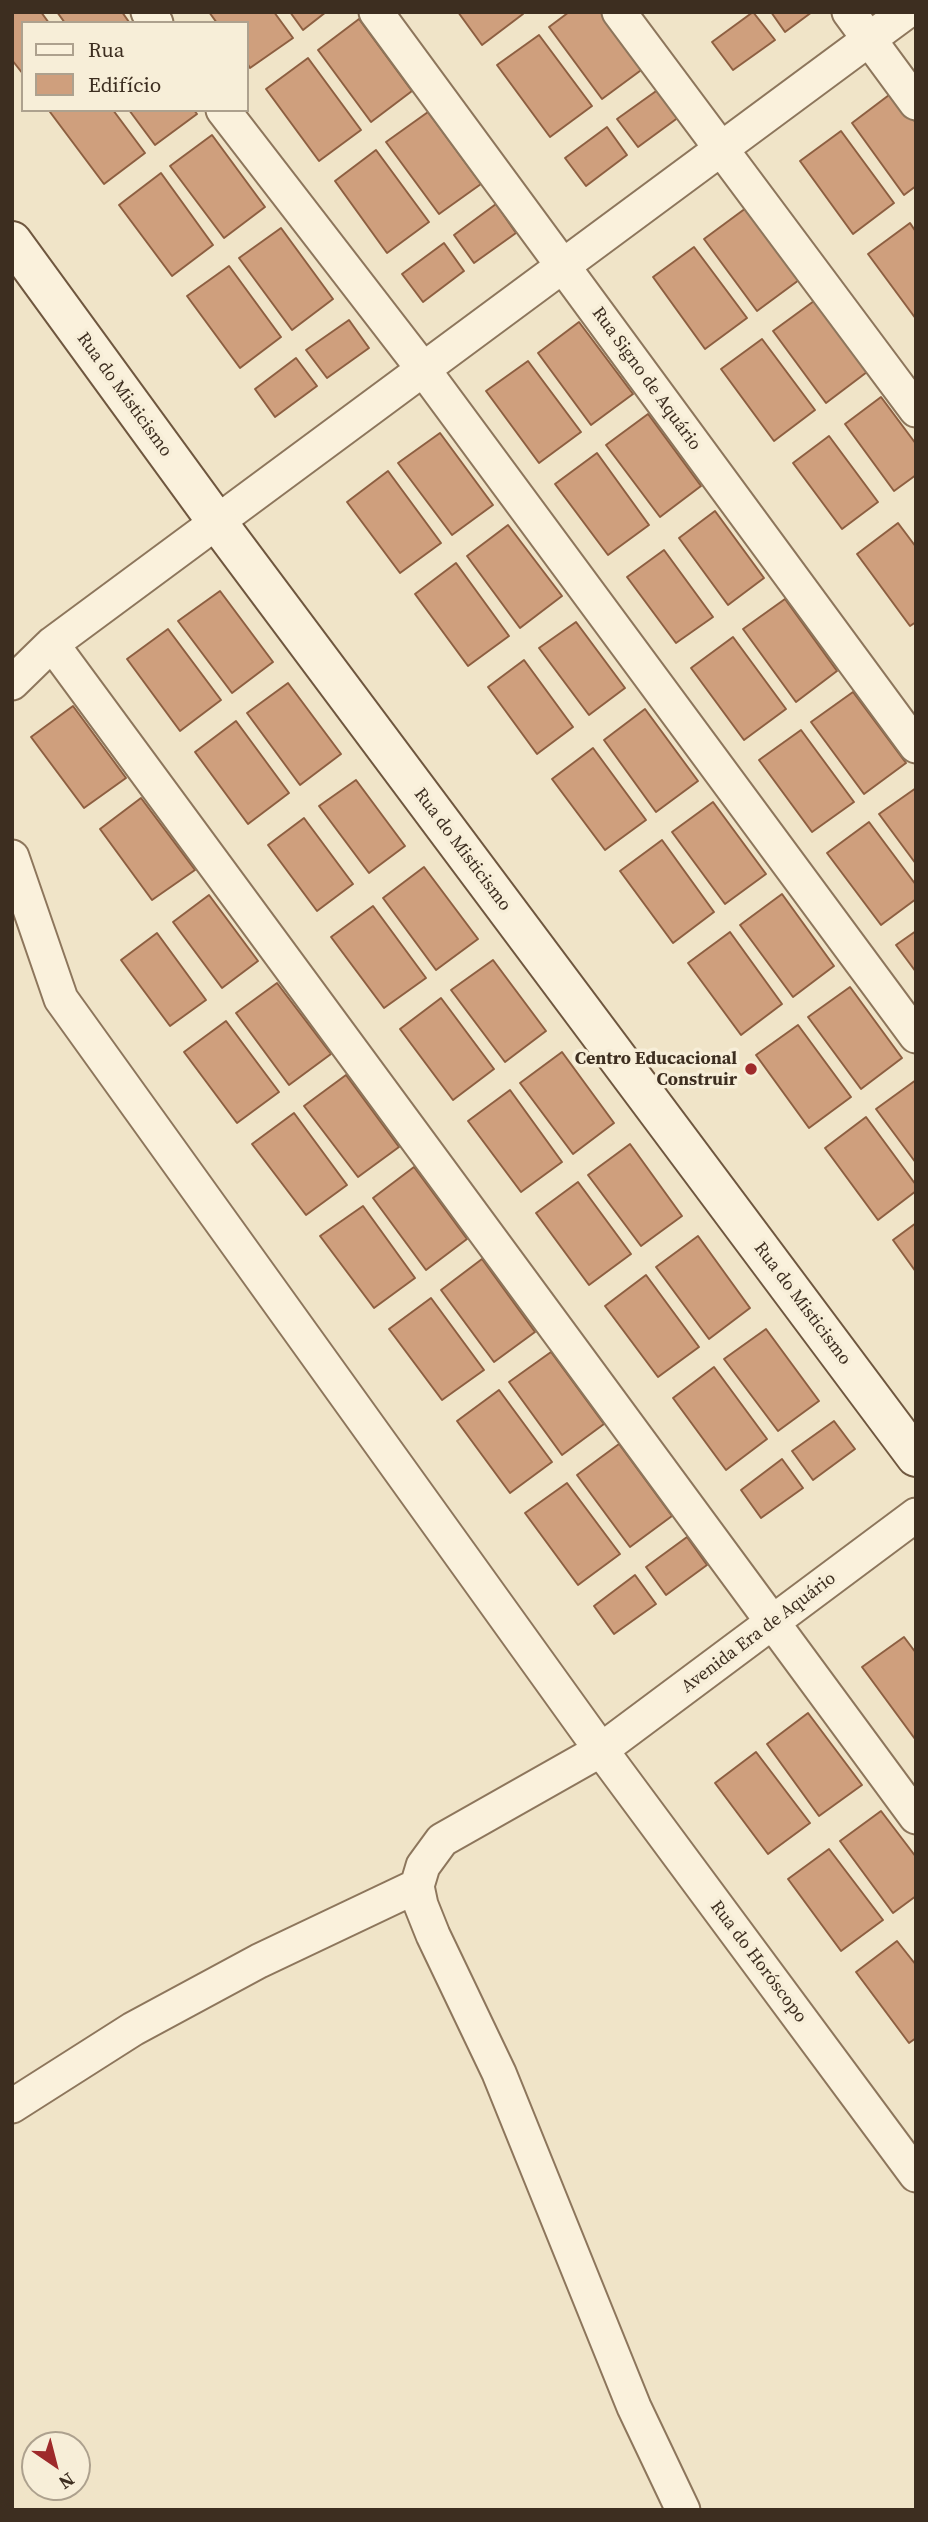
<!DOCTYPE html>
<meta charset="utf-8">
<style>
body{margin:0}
#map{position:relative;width:928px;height:2522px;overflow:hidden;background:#f0e4c8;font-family:"Source Serif 4",serif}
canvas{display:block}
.frame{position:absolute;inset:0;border:14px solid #3d2e20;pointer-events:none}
.legend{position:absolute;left:21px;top:21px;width:228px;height:91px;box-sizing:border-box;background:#f7eed8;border:2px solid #ada18e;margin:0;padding:9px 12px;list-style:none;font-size:21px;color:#3d2e20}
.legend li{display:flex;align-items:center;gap:14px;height:35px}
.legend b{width:35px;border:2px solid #ada18e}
.north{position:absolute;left:21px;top:2431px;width:70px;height:70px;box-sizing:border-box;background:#f7eed8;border:2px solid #ada18e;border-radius:50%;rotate:145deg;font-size:19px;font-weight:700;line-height:28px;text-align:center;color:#3d2e20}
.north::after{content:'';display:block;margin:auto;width:24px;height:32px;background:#9e2a2b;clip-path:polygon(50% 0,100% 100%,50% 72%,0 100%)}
</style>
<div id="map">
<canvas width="928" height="2522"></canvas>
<div class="frame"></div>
<ul class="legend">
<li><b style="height:9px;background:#faf1dc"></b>Rua</li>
<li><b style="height:19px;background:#cf9f7d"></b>Edifício</li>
</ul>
<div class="north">N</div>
</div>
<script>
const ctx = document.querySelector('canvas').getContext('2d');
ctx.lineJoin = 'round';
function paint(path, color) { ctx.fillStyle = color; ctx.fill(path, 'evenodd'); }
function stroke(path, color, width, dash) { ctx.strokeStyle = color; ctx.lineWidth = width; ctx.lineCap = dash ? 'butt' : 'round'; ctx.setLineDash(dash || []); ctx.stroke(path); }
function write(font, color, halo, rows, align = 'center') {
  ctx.font = font + ' "Source Serif 4",serif'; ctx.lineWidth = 7; ctx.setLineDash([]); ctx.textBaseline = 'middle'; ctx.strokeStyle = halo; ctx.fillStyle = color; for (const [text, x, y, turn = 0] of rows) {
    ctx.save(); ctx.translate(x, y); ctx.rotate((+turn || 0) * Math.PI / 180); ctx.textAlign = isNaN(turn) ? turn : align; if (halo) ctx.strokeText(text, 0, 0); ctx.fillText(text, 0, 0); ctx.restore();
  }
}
const building = new Path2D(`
 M12,12h29l8,11h-26v51l-11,-14z
 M57,12h65l7,10 -64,1z
 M209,12h65l19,26 -43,30 -3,-5v-40h-30z
 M290,12h36l-23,18z
 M458,12h64l1,2 -41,31z
 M569,12h33l42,56 -42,31 -53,-72z
 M753,12l22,28 -42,30 -21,-28z
 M771,12h41l-27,20z
 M359,19l53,72 -41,31 -53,-72z
 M539,35l53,71 -42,31 -53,-72z
 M308,58l53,72 -42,31 -53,-72z
 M659,89l20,28 -41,30 -21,-28z
 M893,92l23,31v63l-12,9 -52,-72z
 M52,110h61l32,43 -41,31 -54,-72z
 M129,110h65l3,4 -42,31z
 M428,112l53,72 -42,30 -53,-72z
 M607,127l20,28 -41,31 -21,-28z
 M841,131l53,72 -41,31 -53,-73z
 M212,135l53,72 -41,31 -54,-72z
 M376,150l53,72 -42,31 -52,-72z
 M161,173l52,72 -41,31 -53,-71z
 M496,204l20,29 -42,30 -20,-28z
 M746,208l53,72 -42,31 -53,-72z
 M910,223l6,9v87l-48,-65z
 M281,228l52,71 -41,31 -53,-72z
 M444,243l20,28 -41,31 -21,-28z
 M694,247l53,71 -42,31 -52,-72z
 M229,266l52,71 -41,31 -53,-72z
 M814,301l53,71 -41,31 -53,-72z
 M349,320l20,28 -42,30 -21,-28z
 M579,322l54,72 -42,31 -53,-72z
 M762,339l53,71 -41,31 -53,-72z
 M296,358l21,28 -42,31 -20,-28z
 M528,361l53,71 -42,31 -53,-72z
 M881,397l35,47v31l-22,16 -49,-67z
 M648,414l53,72 -41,31 -54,-72z
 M440,433l53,72 -41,30 -54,-72z
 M829,436l49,66 -36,27 -49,-66z
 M597,453l52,72 -41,30 -53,-71z
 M388,471l53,72 -41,30 -53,-71z
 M715,511l49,67 -36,27 -49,-67z
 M898,523l18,24v75l-6,4 -53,-72z
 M508,525l54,71 -42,32 -53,-72z
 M664,550l49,67 -37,26 -49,-66z
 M456,563l53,73 -41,30 -53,-72z
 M220,591l53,71 -41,31 -54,-72z
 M785,599l52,72 -41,31 -53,-73z
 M576,622l49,66 -36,27 -50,-67z
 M168,629l53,71 -41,31 -53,-72z
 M733,637l53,72 -42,31 -53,-72z
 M524,660l49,67 -36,27 -49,-67z
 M288,683l53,71 -41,31 -53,-72z
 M853,692l53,71 -42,31 -53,-72z
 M73,706l53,72 -42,30 -53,-71z
 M645,709l53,72 -42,31 -52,-72z
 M236,721l53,72 -41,31 -53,-72z
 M801,730l53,72 -42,30 -53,-72z
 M593,748l53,72 -41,30 -53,-71z
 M356,780l49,66 -36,27 -50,-67z
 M916,788v76l-37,-50z
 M141,798l54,72 -43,30 -52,-71z
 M713,802l53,72 -41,30 -53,-72z
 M304,818l49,66 -36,27 -49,-66z
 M869,822l47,63v14l-35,26 -54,-72z
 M662,840l52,72 -41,31 -53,-72z
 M424,867l54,72 -42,31 -53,-72z
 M782,894l52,72 -41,31 -53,-72z
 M209,895l49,66 -36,27 -49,-66z
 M373,906l53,72 -42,30 -53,-71z
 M916,931v41l-20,-27z
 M730,932l52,72 -41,31 -53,-72z
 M157,933l49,67 -36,26 -49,-66z
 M493,960l53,71 -41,31 -54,-72z
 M277,983l54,71 -42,31 -53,-72z
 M850,987l52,71 -41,31 -53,-72z
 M441,998l53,71 -41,31 -53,-71z
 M226,1021l53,71 -42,31 -53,-71z
 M798,1025l53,72 -42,31 -53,-73z
 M562,1052l52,71 -41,31 -53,-71z
 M346,1075l53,72 -41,30 -54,-71z
 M916,1080v83l-40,-54z
 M510,1090l52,72 -41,30 -53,-71z
 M294,1113l53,72 -41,30 -54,-71z
 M866,1117l50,68v6l-38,29 -53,-72z
 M630,1144l52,72 -41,30 -53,-71z
 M414,1167l53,72 -41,31 -53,-72z
 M578,1182l53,72 -42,31 -53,-72z
 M363,1206l52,72 -41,30 -54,-72z
 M916,1223v49l-23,-32z
 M698,1236l52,72 -41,31 -53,-72z
 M482,1259l53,73 -41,30 -53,-72z
 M646,1275l53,72 -41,30 -53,-71z
 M431,1298l53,72 -42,30 -53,-71z
 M766,1329l53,72 -41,30 -54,-72z
 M551,1352l53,72 -42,31 -53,-73z
 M714,1367l53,72 -41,31 -53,-72z
 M499,1390l53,72 -42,31 -53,-72z
 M834,1421l21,28 -42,31 -21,-29z
 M619,1444l53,72 -42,31 -53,-72z
 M782,1459l21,29 -42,30 -20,-28z
 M567,1483l53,71 -42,31 -53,-72z
 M687,1537l20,28 -41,30 -20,-28z
 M635,1575l21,29 -42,30 -20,-28z
 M904,1637l12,16 -1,86 -53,-72z
 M808,1713l54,72 -43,31 -52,-72z
 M756,1752l54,71 -42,31 -53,-71z
 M881,1811l35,46v39l-23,17 -53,-72z
 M829,1849l54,71 -42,31 -53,-72z
 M897,1941l19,24v73l-7,5 -53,-71z`);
const street = new Path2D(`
 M148,12l8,11
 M376,12l540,734
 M619,12l297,398
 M849,12l67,91
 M223,110l200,259 493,667
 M52,644l864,1173
 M12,683l40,-39 854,-632
 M12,857l49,142 540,751 315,425
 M12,2106l121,-77 126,-68 158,-75
 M683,2510l-49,-103 -135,-334 -66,-138 -12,-30 -4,-19 6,-20 19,-26 159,-90 315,-235`);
const secondary = new Path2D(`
 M12,241l205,281 699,935`);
const markers = [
 [751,1069,7,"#9e2a2b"]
];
const streetNames = [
 ["Rua Signo de Aquário",646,379,54],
 ["Rua do Misticismo",124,395,54],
 ["Rua do Misticismo",462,850,53],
 ["Rua do Misticismo",802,1304,53],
 ["Avenida Era de Aquário",759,1633,-37],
 ["Rua do Horóscopo",758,1962,53]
];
const poiNames = [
 ["Centro Educacional",737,1059],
 ["Construir",737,1080]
];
paint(building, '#cf9f7d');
stroke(building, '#8d5f41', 2);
stroke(street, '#8d765c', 37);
stroke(secondary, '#6f573f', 42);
stroke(street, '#faf1dc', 33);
stroke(secondary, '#faf1dc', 38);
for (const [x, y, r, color] of markers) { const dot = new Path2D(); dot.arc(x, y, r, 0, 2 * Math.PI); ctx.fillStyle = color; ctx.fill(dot); stroke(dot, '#f7eed8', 2.5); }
write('18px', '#3d2e20', '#f7eed8', streetNames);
write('bold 18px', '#3d2e20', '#f7eed8', poiNames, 'right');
</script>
